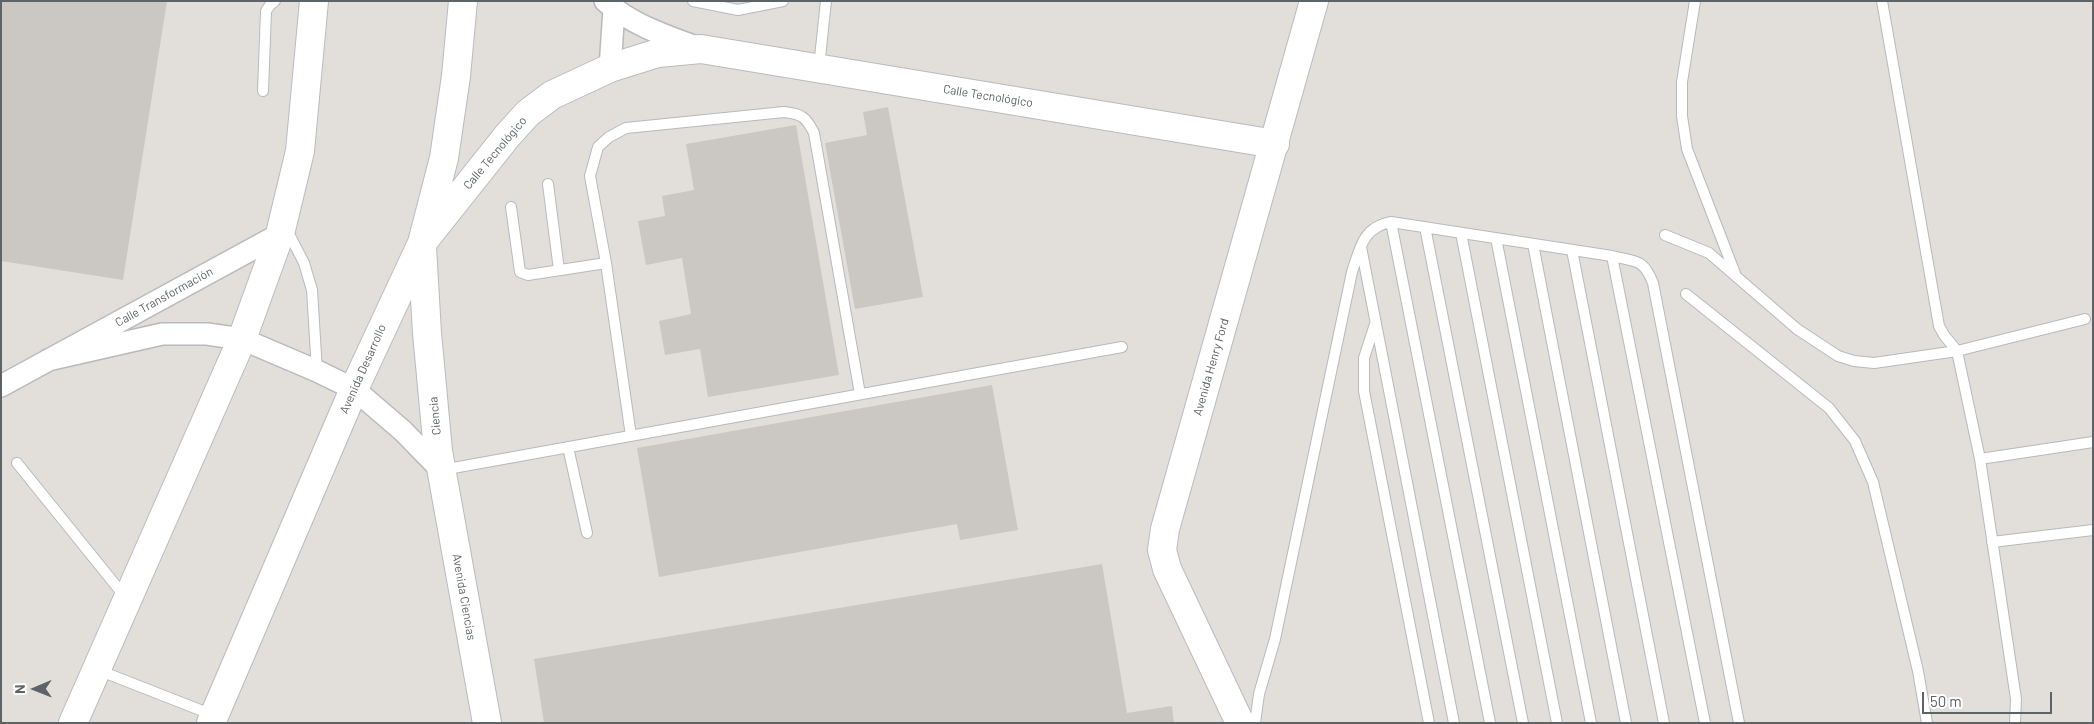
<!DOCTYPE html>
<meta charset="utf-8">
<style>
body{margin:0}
#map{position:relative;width:2094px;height:724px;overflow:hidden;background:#f0ede6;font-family:Barlow,sans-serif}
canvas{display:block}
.frame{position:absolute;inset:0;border:2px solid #5e6367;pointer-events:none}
.north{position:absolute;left:10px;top:664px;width:50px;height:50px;-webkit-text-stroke:4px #fff;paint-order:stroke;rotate:269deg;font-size:14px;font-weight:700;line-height:20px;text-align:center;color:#5e6367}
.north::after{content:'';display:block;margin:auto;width:18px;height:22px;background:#5e6367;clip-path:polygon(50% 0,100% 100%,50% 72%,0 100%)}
.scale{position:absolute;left:1922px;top:692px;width:130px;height:22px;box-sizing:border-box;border:2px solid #5e6367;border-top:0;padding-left:6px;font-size:15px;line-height:18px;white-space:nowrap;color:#5e6367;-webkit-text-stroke:4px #fff;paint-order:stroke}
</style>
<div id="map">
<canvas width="2094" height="724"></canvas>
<div class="frame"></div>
<div class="north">N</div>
<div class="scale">50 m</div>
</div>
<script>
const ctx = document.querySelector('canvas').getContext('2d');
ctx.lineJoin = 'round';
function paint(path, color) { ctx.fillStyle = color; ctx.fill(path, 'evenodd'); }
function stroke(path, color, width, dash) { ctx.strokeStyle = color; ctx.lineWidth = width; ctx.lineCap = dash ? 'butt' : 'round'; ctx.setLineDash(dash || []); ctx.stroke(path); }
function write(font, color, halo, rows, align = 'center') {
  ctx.font = font + ' Barlow,sans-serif'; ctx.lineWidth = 4; ctx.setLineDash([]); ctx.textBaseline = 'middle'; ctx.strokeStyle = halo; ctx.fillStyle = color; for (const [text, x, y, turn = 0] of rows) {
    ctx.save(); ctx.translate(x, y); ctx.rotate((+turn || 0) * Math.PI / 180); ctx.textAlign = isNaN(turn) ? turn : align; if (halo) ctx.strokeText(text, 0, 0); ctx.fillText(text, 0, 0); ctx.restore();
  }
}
const industrial = new Path2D(`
 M1,1h2092v722h-2092z`);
const building = new Path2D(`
 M1,1h166l-44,279 -122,-19z
 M888,107l35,190 -68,12 -30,-166 42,-8 -4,-23z
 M796,125l43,250 -131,22 -8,-48 -35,6 -6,-34 32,-7 -9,-56 -36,7 -8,-44 27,-5 -3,-20 32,-6 -8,-46z
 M992,385l26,145 -58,10 -3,-16 -298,53 -22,-129z
 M1102,564l25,149 45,-7 2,17h-630l-10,-64z`);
const lane = new Path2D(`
 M693,1l45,9 45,-9
 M1695,1l-13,81v34l5,33 49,127
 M1882,1l57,325 5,9 13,16 23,108 36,240 -1,24
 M819,67l7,-66
 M263,91l3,-80 4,-6 5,-4
 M548,184l11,86
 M511,207l9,65 8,3 78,-12
 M1391,222l99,501
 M1425,227l98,496
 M287,230l17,33 8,27 5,81
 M1461,233l96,490
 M1665,235l44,18 88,76 41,27 16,5 20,2 83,-12 128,-32
 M1496,238l95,485
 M1533,244l93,479
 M1361,247l93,476
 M1572,250l92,473
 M1686,294l143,114 26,33 18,41 45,189 9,52
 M1375,324l-11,34v33l65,332
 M631,436l-25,-173 -16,-87 8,-29 11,-10 17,-9 158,-16c18,2 22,5 30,21l46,261
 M568,447l19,86
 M1980,459l113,-17
 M17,463l109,135
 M442,470l680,-123
 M1992,542l101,-12
 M98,670l115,45
 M1255,723l4,-29 16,-55 77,-367c8,-24 11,-45 39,-50l221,34
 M1705,723l-93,-467c24,6 31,2 41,27l86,440`);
const street = new Path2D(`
 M605,1c27,24 61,35 94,47
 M610,68l4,-59
 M48,360l114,-26h45l35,5 75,32 37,18 49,42 38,39
 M1,386l279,-152`);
const secondary = new Path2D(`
 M422,243l86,-108 20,-22 24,-18 58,-27 48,-15 43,-4 574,95
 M422,247l5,86 11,118 49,272
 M73,723l169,-384 38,-105 20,-83 14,-150
 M211,723l143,-334 68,-146 22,-85 12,-82 7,-75
 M1240,723l-73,-154 -5,-19 3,-21 149,-528`);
const streetNames = [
 ["Calle Tecnológico",988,96,9],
 ["Calle Tecnológico",495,153,-50],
 ["Calle Transformación",164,297,-29],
 ["Avenida Henry Ford",1211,367,-74],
 ["Avenida Desarrollo",363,369,-66],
 ["Ciencia",435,416,-95],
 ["Avenida Ciencias",464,597,80]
];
paint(industrial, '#e2dfdb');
paint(building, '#cbc8c3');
stroke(lane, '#b7b9bd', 12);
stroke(street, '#b7b9bd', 24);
stroke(secondary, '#b8bbc0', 30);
stroke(lane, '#fff', 10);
stroke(street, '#fff', 21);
stroke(secondary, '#fff', 28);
write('12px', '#5e6367', '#fff', streetNames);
</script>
